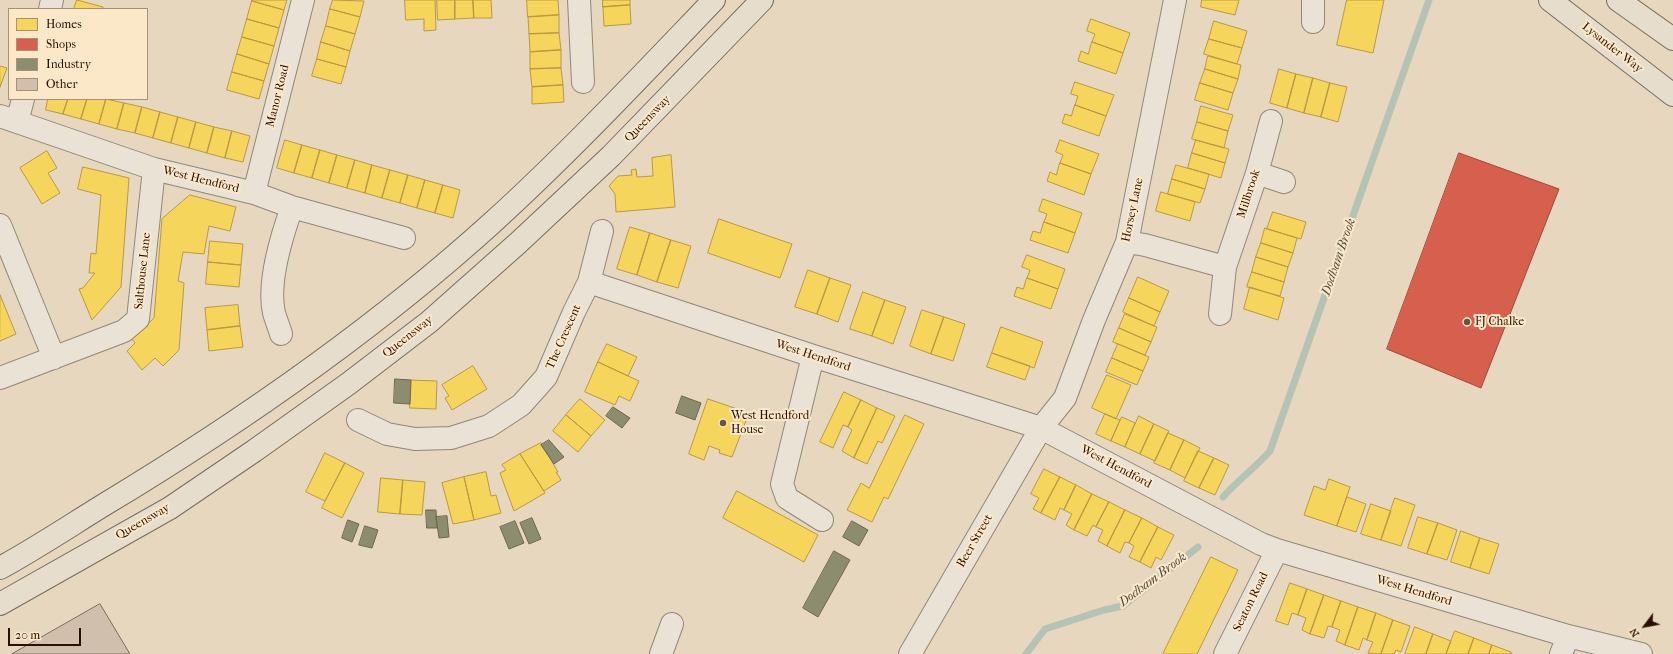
<!DOCTYPE html>
<style>
body{margin:0}
#map{position:relative;width:1673px;height:654px;overflow:hidden;background:#e6d7be;font-family:"IM FELL French Canon",serif}
canvas{display:block}
.legend{position:absolute;left:8px;top:8px;width:140px;height:92px;box-sizing:border-box;background:#fae8c9;border:1px solid #a7917a;margin:0;padding:5px 7px;list-style:none;font-size:12px;color:#2a0e04}
.legend li{display:flex;align-items:center;gap:8px;height:20px}
.legend b{width:20px;border:1px solid #a7917a}
.north{position:absolute;left:1625px;top:606px;width:40px;height:40px;-webkit-text-stroke:3px #fae8c9;paint-order:stroke;rotate:238deg;font-size:11px;font-weight:700;line-height:16px;text-align:center;color:#2a0e04}
.north::after{content:'';display:block;margin:auto;width:14px;height:18px;background:#2a0e04;clip-path:polygon(50% 0,100% 100%,50% 72%,0 100%)}
.scale{position:absolute;left:8px;top:628px;width:73px;height:18px;box-sizing:border-box;border:2px solid #2a0e04;border-top:0;padding-left:5px;font-size:12px;line-height:14px;white-space:nowrap;color:#2a0e04;-webkit-text-stroke:3px #fae8c9;paint-order:stroke}
</style>
<div id="map">
<canvas width="1673" height="654"></canvas>
<ul class="legend">
<li><b style="height:11px;background:#f6d55c"></b>Homes</li>
<li><b style="height:11px;background:#d6604d"></b>Shops</li>
<li><b style="height:11px;background:#8c8c6e"></b>Industry</li>
<li><b style="height:11px;background:#d1bfae"></b>Other</li>
</ul>
<div class="north">N</div>
<div class="scale">20 m</div>
</div>
<script>
const ctx = document.querySelector('canvas').getContext('2d');
ctx.lineJoin = 'round';
function paint(path, color) { ctx.fillStyle = color; ctx.fill(path, 'evenodd'); }
function stroke(path, color, width, dash) { ctx.strokeStyle = color; ctx.lineWidth = width; ctx.lineCap = dash ? 'butt' : 'round'; ctx.setLineDash(dash || []); ctx.stroke(path); }
function write(font, color, halo, rows, align = 'center') {
  ctx.font = font + ' "IM FELL French Canon",serif'; ctx.lineWidth = 4; ctx.setLineDash([]); ctx.textBaseline = 'middle'; ctx.strokeStyle = halo; ctx.fillStyle = color; for (const [text, x, y, turn = 0] of rows) {
    ctx.save(); ctx.translate(x, y); ctx.rotate((+turn || 0) * Math.PI / 180); ctx.textAlign = isNaN(turn) ? turn : align; if (halo) ctx.strokeText(text, 0, 0); ctx.fillText(text, 0, 0); ctx.restore();
  }
}
const homes = new Path2D(`
 M77,0l26,7v2h-29z
 M252,0h35l-3,10 -32,-9z
 M333,0l31,1 -4,16 -30,-8z
 M405,0h30l1,30 -12,1v-12l-18,1z
 M437,0h18v19l-17,1z
 M455,0h18l1,18 -19,1z
 M473,0h18l1,18h-18z
 M527,0h31l1,15 -31,2z
 M603,0h27v5l-27,2z
 M1202,0h37l-4,15 -34,-8z
 M1347,0h37l-11,53 -36,-8z
 M252,1l32,9 -5,18 -32,-9z
 M630,5l1,19 -27,2 -1,-19z
 M330,9l30,8 -5,17 -29,-8z
 M559,15v18l-30,1 -1,-17z
 M247,19l32,9 -5,18 -32,-9z
 M1091,19l39,14 -7,20 -31,-11 3,-8 -8,-3z
 M1214,21l33,10 -5,17 -33,-9z
 M326,26l29,8 -5,17 -29,-9z
 M559,33l2,17 -31,2 -1,-18z
 M242,37l32,9 -5,18 -32,-10z
 M1209,39l33,9 -5,16 -33,-10z
 M321,42l29,9 -4,16 -29,-8z
 M1092,42l31,11 -7,21 -38,-13 3,-10 7,3z
 M561,50v18l-31,1v-17z
 M237,54l32,10 -5,17 -32,-9z
 M1208,56l33,9 -3,14 -33,-10z
 M317,59l29,8 -5,17 -29,-8z
 M0,66l7,2 -7,19z
 M561,68l2,17 -31,2 -2,-18z
 M1205,69l33,10 -5,14 -33,-10z
 M1279,69l17,5 -9,34 -17,-5z
 M232,72l32,9 -5,18 -32,-9z
 M1296,74l17,4 -9,35 -17,-5z
 M1313,78l17,5 -9,34 -17,-4z
 M1075,82l39,13 -8,21 -31,-11 3,-9 -7,-2z
 M1200,83l33,10 -5,17 -33,-10z
 M1330,83l17,4 -9,35 -17,-5z
 M563,85l1,17 -32,2v-17z
 M48,99h20l-5,15 -17,-4z
 M68,99h19l-6,20 -18,-5z
 M87,99h19l-7,25 -18,-5z
 M106,99l18,4 -7,26 -18,-5z
 M124,103l18,4 -7,26 -18,-4z
 M1075,105l31,11 -7,20 -37,-13 3,-9 6,2z
 M1201,106l32,9 -5,16 -31,-9z
 M142,107l18,5 -7,26 -18,-5z
 M160,112l18,5 -7,26 -18,-5z
 M178,117l18,5 -7,26 -18,-5z
 M196,122l18,5 -7,26 -18,-5z
 M1197,122l31,9 -4,17 -32,-9z
 M214,127l18,4 -7,27 -18,-5z
 M232,131l18,5 -7,26 -18,-4z
 M285,140l17,5 -8,28 -17,-5z
 M1060,140l39,14 -8,20 -31,-11 3,-8 -7,-3z
 M1196,140l33,9 -4,14 -33,-10z
 M302,145l18,5 -8,28 -18,-5z
 M320,150l17,5 -8,28 -17,-5z
 M47,151l10,17 -9,5 12,20 -18,11 -22,-36z
 M1192,153l33,10 -4,15 -33,-10z
 M337,155l18,5 -8,28 -18,-5z
 M671,155l4,52 -59,5 -1,-18 -6,-8 9,-10 14,-1 -1,-5 5,-1 1,8 16,-1 -1,-18z
 M355,160l17,5 -7,28 -18,-5z
 M1060,163l31,11 -7,21 -37,-14 3,-9 6,3z
 M372,165l18,5 -8,28 -17,-5z
 M1176,165l33,9 -4,15 -33,-10z
 M83,167l46,11 -8,109 -29,33 -13,-31 4,-1 12,-15h-6l2,-20 5,1 5,-59 -23,-6z
 M390,170l18,5 -8,28 -18,-5z
 M408,175l17,5 -8,28 -17,-5z
 M1172,179l33,10 -5,14 -32,-9z
 M425,180l18,5 -8,28 -18,-5z
 M443,185l17,5 -7,28 -18,-5z
 M1161,192l34,10 -5,19 -34,-10z
 M190,195l46,12 -6,24 -21,-5 -5,28 -21,-2 -5,29 6,2 -5,67 -16,16 -8,-8 -13,12 -15,-19 8,-8 -3,-4 22,-21 8,-99z
 M1043,199l39,14 -7,20 -31,-11 3,-8 -8,-3z
 M1273,212l33,10 -5,17 -34,-10z
 M719,219l73,25 -12,34 -72,-25z
 M1044,222l31,11 -7,20 -38,-13 3,-9 7,2z
 M630,227l20,6 -13,42 -20,-6z
 M1265,228l32,10 -4,15 -32,-10z
 M650,233l21,7 -14,42 -20,-7z
 M671,240l20,6 -13,42 -21,-6z
 M210,241l33,3 -2,21 -33,-3z
 M1261,243l32,10 -5,14 -32,-10z
 M1027,255l38,14 -7,20 -31,-11 3,-8 -8,-3z
 M1256,257l32,10 -4,15 -32,-10z
 M208,262l33,3 -2,22 -33,-3z
 M808,270l22,8 -13,36 -22,-7z
 M1252,272l32,10 -4,14 -33,-9z
 M1138,277l31,14 -9,21 -31,-14z
 M830,278l21,7 -13,37 -21,-8z
 M1027,278l31,11 -7,20 -37,-13 3,-9 6,2z
 M1250,287l34,11 -6,22 -34,-11z
 M863,292l22,8 -13,36 -22,-7z
 M0,295l16,39 -16,7z
 M1129,298l31,14 -6,14 -31,-14z
 M885,300l21,7 -13,37 -21,-8z
 M238,305l2,21 -33,4 -2,-22z
 M922,310l22,7 -13,37 -21,-8z
 M1125,314l32,13 -6,15 -32,-14z
 M944,317l21,7 -12,37 -22,-7z
 M240,326l3,21 -34,4 -2,-21z
 M1001,327l42,15 -9,26 -42,-15z
 M1119,328l32,14 -6,13 -32,-13z
 M607,344l30,13 -9,19 -30,-14z
 M1118,344l31,13 -6,14 -31,-13z
 M992,353l38,13 -5,14 -38,-13z
 M1112,358l31,13 -6,14 -31,-13z
 M598,362l41,19 -9,20 -11,-5 -4,9 -30,-13z
 M473,366l14,23 -35,21 -7,-12 4,-2 -7,-11z
 M1107,375l24,10 -15,34 -24,-11z
 M411,380l26,1 -1,28 -26,-1z
 M844,392l17,8 -13,27 -5,-2 -10,23 -13,-6z
 M580,399l25,21 -14,16 -25,-21z
 M708,399l41,14 -17,44 -13,-4 1,-3 -11,-4 -5,14 -15,-6z
 M861,400l16,8 -23,50 -12,-7 10,-21 -4,-3z
 M877,408l18,8 -13,27 -4,-2 -11,23 -13,-6z
 M1105,414l15,6 -9,21 -15,-7z
 M566,415l25,21 -13,16 -25,-21z
 M905,415l19,9 -36,75 -4,-2 -12,25 -25,-12 14,-27 8,5z
 M1139,416l15,8 -14,30 -15,-7z
 M1122,417l13,6 -10,24 -14,-6z
 M1154,424l15,7 -14,30 -15,-7z
 M1168,433l16,7 -14,30 -16,-7z
 M1184,440l16,8 -15,30 -15,-8z
 M541,443l17,29h-2l5,8 -17,11 -24,-37z
 M1198,451l16,7 -15,30 -15,-7z
 M325,453l20,10 -20,38 -19,-9z
 M520,454l25,39 -31,18 -14,-38 6,-3 -4,-5z
 M1214,458l15,7 -14,30 -16,-7z
 M345,463l19,10 -22,45 -20,-10z
 M1044,469l16,8 -19,36 -8,-4 6,-11 -8,-4z
 M486,472l5,24 5,-1 5,18 -27,7 -10,-43z
 M464,477l10,43 -21,4 -11,-41z
 M1060,477l16,8 -12,25 -4,-2 -5,12 -14,-7z
 M381,478l22,2 -3,34 -22,-2z
 M1329,479l21,8 -13,39 -33,-11 10,-29 11,4z
 M403,480l22,2 -3,33 -22,-1z
 M1076,485l16,9 -18,36 -8,-5 6,-11 -8,-4z
 M737,491l81,44 -14,27 -81,-44z
 M1092,494l17,8 -13,25 -3,-2 -6,11 -13,-6z
 M1347,497l19,7 -10,28 -19,-6z
 M1395,498l20,7 -14,41 -20,-6z
 M1109,502l16,8 -18,36 -9,-5 5,-11 -7,-3z
 M1371,504l20,7 -10,29 -20,-6z
 M1125,510l17,8 -13,25 -4,-1 -5,11 -13,-7z
 M1418,517l20,6 -11,31 -19,-6z
 M1142,518l16,9 -18,35 -11,-5 5,-11 -5,-3z
 M1438,523l19,7 -10,30 -20,-6z
 M1158,527l16,8 -13,25 -5,-3 -5,11 -11,-6z
 M1461,531l19,7 -10,30 -19,-6z
 M1480,538l19,6 -10,30 -19,-6z
 M1211,557l27,13 -41,84h-34z
 M1290,583l17,6 -9,26 -6,-2 -4,12 -12,-4z
 M1307,589l17,6 -14,39 -8,-4 4,-12 -8,-3z
 M1324,595l17,6 -9,26 -4,-1 -4,12 -14,-4z
 M1341,601l17,6 -13,38 -9,-4 4,-11 -8,-3z
 M1358,607l18,6 -9,27 -4,-2 -4,12 -14,-5z
 M1376,613l17,7 -12,34 -13,-1 5,-11 -6,-2z
 M1393,620l17,6 -9,26 -5,-2 -2,4h-13z
 M1415,627l18,7 -7,20h-21z
 M1455,631l19,7 -6,16h-22z
 M1433,634l18,7 -5,13h-20z
 M1474,638l18,7 -3,9h-21z
 M1492,645l19,7 1,2h-23z`);
const shops = new Path2D(`
 M1459,153l100,36 -78,199 -94,-39z`);
const industry = new Path2D(`
 M395,379l16,1 -1,24 -16,-1z
 M682,396l19,7 -6,17 -19,-7z
 M613,407l17,11 -8,10 -16,-12z
 M549,440l15,17 -10,7 -13,-19z
 M426,510h10l1,18h-10z
 M447,516l2,21 -10,1 -3,-21z
 M532,518l9,21 -12,5 -9,-21z
 M348,520l11,4 -7,18 -10,-4z
 M515,521l9,22 -15,6 -9,-22z
 M852,521l16,9 -9,16 -16,-9z
 M365,526l13,4 -6,18 -13,-3z
 M834,551l16,9 -32,57 -15,-9z`);
const stream = new Path2D(`
 M1223,497c15,-17 32,-29 47,-46l159,-451
 M1026,654l19,-25 59,-19 19,-4 75,-59`);
const building = new Path2D(`
 M100,604l30,50h-118z`);
const street = new Path2D(`
 M579,0l4,82
 M50,9l2,-9
 M1313,22v-22
 M0,116l154,53 100,24 38,14 112,31
 M17,122l6,-23
 M1257,173l27,9
 M254,193l49,-193
 M0,225l54,133
 M1127,242l18,3 80,22
 M589,282l224,74 228,72 220,116 16,6 291,86 73,18
 M1220,314l5,-47 32,-94 14,-52
 M281,334c-2,-7 -5,-14 -7,-21 -7,-31 8,-78 18,-106
 M813,356l-31,128 5,14 35,22
 M0,378l124,-47 14,-12 16,-150
 M358,420l29,14 28,5 36,-1 38,-12 32,-21 25,-28 28,-65 15,-30 13,-51
 M661,654l11,-30
 M910,654l131,-226 24,-30 29,-78 33,-78 48,-242
 M1225,654l52,-104
 M1561,654l7,-18`);
const primary = new Path2D(`
 M1550,0l123,95
 M1618,0l55,39`);
const highway = new Path2D(`
 M0,568c35,-19 68,-41 102,-62 138,-83 272,-176 391,-284 77,-70 149,-147 221,-222
 M0,604l170,-96 84,-57 94,-67 81,-62 89,-79 93,-87 151,-156`);
const markers = [
 [1467,322,4,"#6c5445"],
 [723,423,4,"#6c5445"]
];
const streetNames = [
 ["Lysander Way",1612,48,38],
 ["Manor Road",278,96,-76],
 ["Queensway",648,119,-46],
 ["West Hendford",201,180,14],
 ["Millbrook",1249,194,-72],
 ["Horsey Lane",1133,210,-78],
 ["Salthouse Lane",143,271,-84],
 ["Queensway",408,337,-38],
 ["The Crescent",564,337,-66],
 ["West Hendford",813,356,18],
 ["West Hendford",1116,467,28],
 ["Queensway",143,522,-30],
 ["Beer Street",975,541,-60],
 ["West Hendford",1414,591,17],
 ["Seaton Road",1251,602,-64]
];
const poiNames = [
 ["FJ Chalke",1475,322],
 ["West Hendford",731,416],
 ["House",731,430]
];
const waterNames = [
 ["Dodham Brook",1339,257,-71],
 ["Dodham Brook",1153,580,-37]
];
paint(homes, '#f6d55c');
stroke(homes, '#b99942', 1);
paint(shops, '#d6604d');
stroke(shops, '#a24737', 1);
paint(industry, '#8c8c6e');
stroke(industry, '#6f664e', 1);
stroke(stream, '#b4c3b3', 7);
paint(building, '#d1bfae');
stroke(building, '#786c5e', 1);
stroke(street, '#928678', 24);
stroke(primary, '#786c5e', 24);
stroke(highway, '#786c5e', 24);
stroke(street, '#e9e2d5', 22);
stroke(primary, '#e6ddcd', 22);
stroke(highway, '#e6ddcd', 22);
for (const [x, y, r, color] of markers) { const dot = new Path2D(); dot.arc(x, y, r, 0, 2 * Math.PI); ctx.fillStyle = color; ctx.fill(dot); stroke(dot, '#fae8c9', 1.5); }
write('12px', '#2a0e04', '#fae8c9', streetNames);
write('12px', '#2a0e04', '#fae8c9', poiNames, 'left');
write('italic 13px', '#534b40', '#fae8c9', waterNames);
</script>
